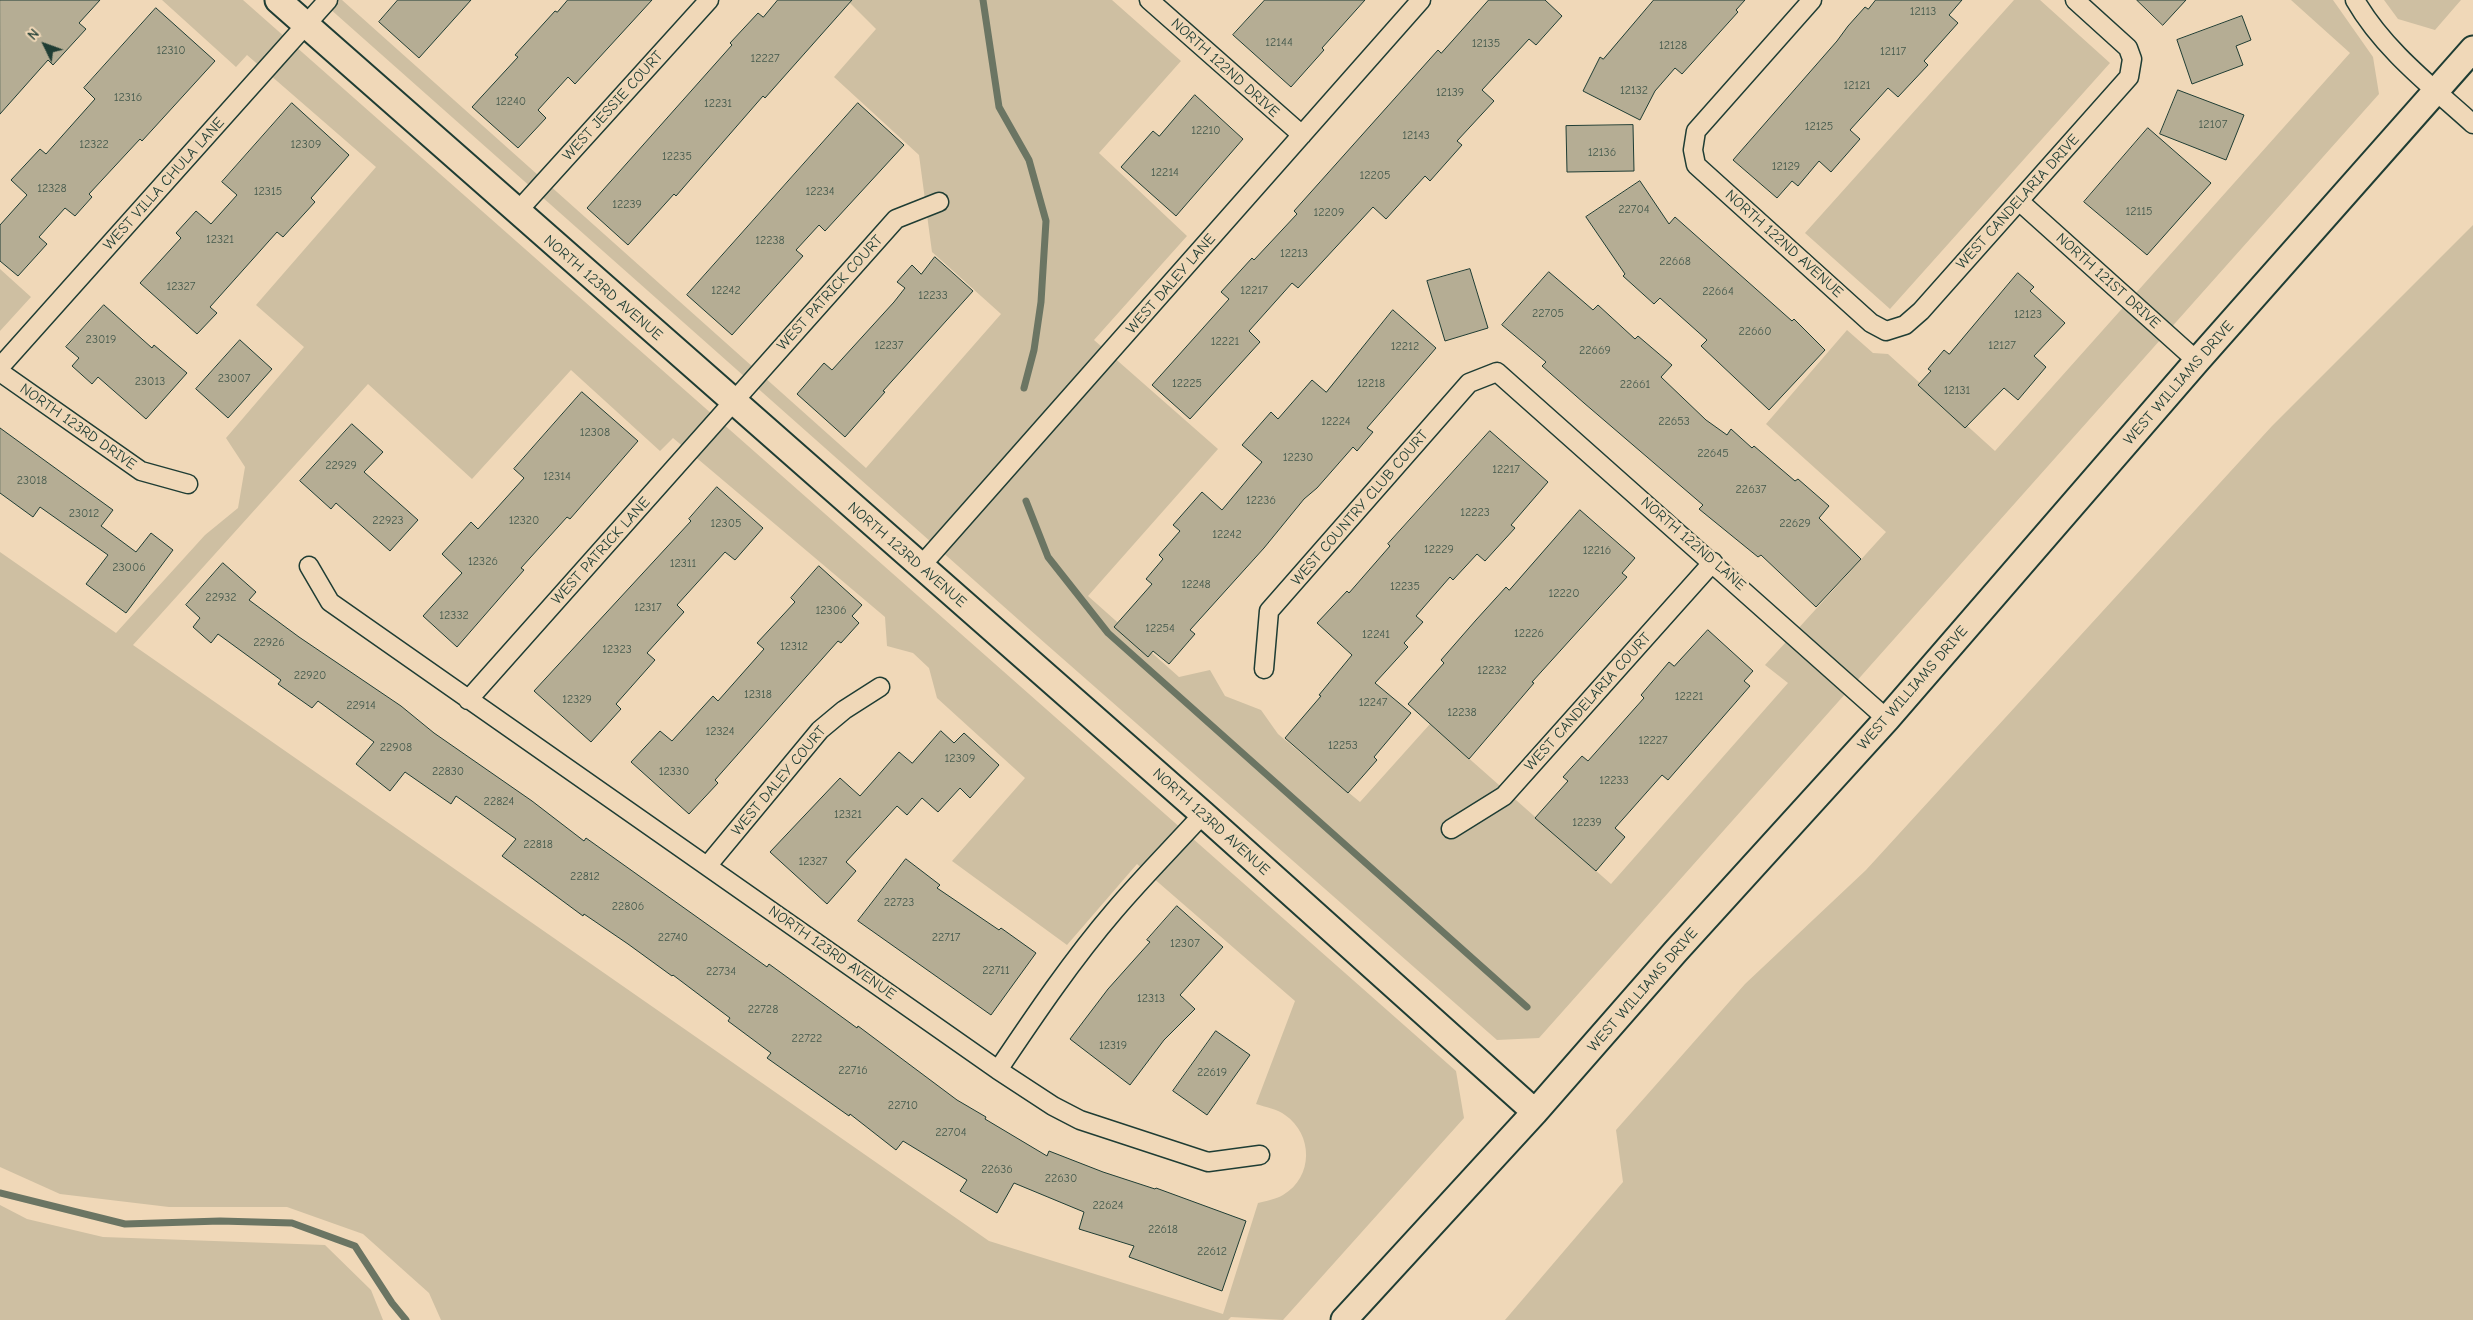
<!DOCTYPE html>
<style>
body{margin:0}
#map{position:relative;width:2473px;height:1320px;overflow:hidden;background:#f0d8b8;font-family:"Comic Neue",sans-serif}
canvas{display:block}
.north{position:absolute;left:20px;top:20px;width:50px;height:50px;-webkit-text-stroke:4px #f0d8b8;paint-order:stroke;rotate:312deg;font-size:14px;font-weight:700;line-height:20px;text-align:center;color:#1f3d34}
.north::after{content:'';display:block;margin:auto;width:18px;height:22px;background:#1f3d34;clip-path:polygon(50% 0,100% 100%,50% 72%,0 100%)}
</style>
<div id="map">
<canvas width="2473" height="1320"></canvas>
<div class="north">N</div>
</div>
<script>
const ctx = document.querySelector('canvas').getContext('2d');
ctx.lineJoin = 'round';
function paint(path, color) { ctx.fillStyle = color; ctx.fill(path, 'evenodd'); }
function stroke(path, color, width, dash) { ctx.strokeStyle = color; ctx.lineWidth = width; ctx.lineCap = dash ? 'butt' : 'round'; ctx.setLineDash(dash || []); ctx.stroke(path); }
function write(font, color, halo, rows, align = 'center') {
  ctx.font = font + ' "Comic Neue",sans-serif'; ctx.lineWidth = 5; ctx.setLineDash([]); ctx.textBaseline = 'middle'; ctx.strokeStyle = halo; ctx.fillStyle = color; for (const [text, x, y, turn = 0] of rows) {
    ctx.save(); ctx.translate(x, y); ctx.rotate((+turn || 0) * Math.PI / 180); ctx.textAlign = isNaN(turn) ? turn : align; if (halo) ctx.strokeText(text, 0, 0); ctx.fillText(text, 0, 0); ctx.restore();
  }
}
const green = new Path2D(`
 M162,0h81l1213,1071 8,47 -181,202 -52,-3 -3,3h-787l-12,-27 -66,-59 -76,-27h-118l-109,-13 -60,-27v-615l116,81 89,-98 33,-27 7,-41 -19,-29 78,-91 -48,-42 120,-138 -129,-112 -11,12zM571,370l89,81 13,-13 212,179 2,29 26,7 16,15 8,30 88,80 -73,83 115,84 70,-81 158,137 -39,103c9,3 22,5 29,11 28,19 29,62 -2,80 -7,4 -17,6 -25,8l-35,111 -234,-73 -856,-596 235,-261 104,95z
 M320,0h22l524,468 135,-154 -69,-62 -13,-97 -85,-78 42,-48 -29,-29h265l69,61 -82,92 88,83 -93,104 124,109 -130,147 91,81 31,-7 15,26 36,14 17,24 82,68 70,-78 181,160 177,-201 -23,-18 121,-133 -120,-108 81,-94 26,23 15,1 107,97 355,-398 -59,-53h42l40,57 6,37 -840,944 -42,2 -451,-396z
 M2014,0h26l70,63 -220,246 -85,-76z
 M2384,0h77l-26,30 -37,-11z
 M2473,225v1095h-968l118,-138 -7,-52 129,-146 121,-114 406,-444z
 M0,269l31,28 -31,34z
 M0,1205l27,14 76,18 222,8 46,45 12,30h-383z`);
const stream = new Path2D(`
 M983,0l16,107 30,53 17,61 -5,81 -7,48 -10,38
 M1026,501l22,56 60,76 419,374
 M0,1193l125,31 95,-3 72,2 63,23 37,57 14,17`);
const building = new Path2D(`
 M0,0h100l-21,23 7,6 -33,36 -5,-5 -48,54z
 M398,0h73l-52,58 -40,-36z
 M568,0h84l-77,84 -7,-7 -30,33 8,8 -28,30 -46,-41 46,-50 -3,-2 40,-44 2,1z
 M778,0h74l-87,98 -2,-2 -87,100 -2,-2 -46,51 -41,-37 145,-163 -2,-2 28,-30 5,4z
 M1265,0h100l-43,48 2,2 -33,37 -58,-52z
 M1489,0h56l17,16 -26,29 -7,-6 -47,51 12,11 -37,40 5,4 -32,36 -5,-5 -39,43 -13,-12 -75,81 -6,-5 -43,48 11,11 -70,77 -38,-34 77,-86 -8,-7 31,-34 2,2 43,-46 -3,-3 144,-161 3,3z
 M1654,0h91l-9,10 2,2 -56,62 -7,-6 -20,23 -15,29 -57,-29 17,-34 3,2z
 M1876,0h86l-13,15 9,8 -34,38 4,4 -30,32 -10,-9 -38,42 10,9 -29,33 -12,-11 -21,25 -6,-5 -15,17 -44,-38 104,-119 11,-15 17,-19 3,2z
 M2137,0h49l-23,25z
 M156,8l59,53 -73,80 -2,-2 -51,55 3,3 -17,19 -10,-8 -26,29 8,7 -29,32 -18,-15v-36l27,-30 -16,-15 29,-31 6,5 49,-55 -11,-11z
 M2242,16l9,24 -15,6 7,19 -51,19 -15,-44z
 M2178,90l66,25 -18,45 -66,-26z
 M1195,95l48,44 -67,77 -55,-49 32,-36 6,5z
 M292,103l57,52 -38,43 4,4 -32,35 -6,-5 -67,75 7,6 -20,21 -57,-51 41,-45 -5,-5 20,-22 15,13 26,-29 -15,-13z
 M858,103l46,42 -79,86 -6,-6 -23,25 7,6 -71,79 -45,-40z
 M1633,125l1,46 -67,1 -1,-46z
 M2148,128l63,55 -64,72 -63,-53z
 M1640,181l29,43 6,-7 117,104 2,-2 31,31 -56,60 -68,-64 6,-6 -47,-42 -6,6 -31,-28 2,-2 -39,-57z
 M935,257l38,34 -90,100 2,1 -40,45 -48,-43 27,-31 8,7 62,-68 11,-14 -8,-6 15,-17 9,9z
 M1470,269l18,59 -43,13 -18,-60z
 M1549,272l44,38 5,-5 37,34 3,-3 34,29 -11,12 45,43 21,15 4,-6 21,19 2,-2 41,35 3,-2 31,27 -10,12 42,41 -45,48 -55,-52 -3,2 -59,-48 4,-4 -119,-102 -42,-37 4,-4 -44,-37z
 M2018,273l16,14 -4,4 35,32 -31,33 12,11 -28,33 -14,-12 -39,40 -47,-43 13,-14 -3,-2 16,-19 5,4z
 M104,305l48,43 2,-3 33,28 -41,46 -48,-42 -6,7 -20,-18 7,-8 -13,-11z
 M1393,310l43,38 -69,80 6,4 -16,19 -4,-4 -36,41 -13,11 -40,49 -74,82 5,4 -26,30 -16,-13 -5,6 -34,-30 38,-43 -6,-5 17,-20 -4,-4 21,-24 -7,-6 29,-33 20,18 40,-48 -20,-17 29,-33 7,7 34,-39 14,12z
 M240,340l32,29 -44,49 -32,-29z
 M582,392l56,49 -68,78 -3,-2 -46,51 3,2 -67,77 -34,-31 39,-43 -20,-19 29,-32 7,7 46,-51 -10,-9z
 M352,424l31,28 -19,20 54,48 -28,31 -54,-48 -5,6 -31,-28z
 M0,428l113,82 -12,16 35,26 15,-19 22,17 -47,63 -40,-29 22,-29 -68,-48 -7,10 -33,-24z
 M1490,431l58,51 -37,43 4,3 -30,33 -8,-7 -24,26 -3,-3 -34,39 7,6 -19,21 4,4 -2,2 -31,34 36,30 -37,44 3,3 -29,33 -63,-55 36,-42 -2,-1 33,-40 -35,-32 30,-32 2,2 41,-47 -2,-2z
 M717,487l46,41 -28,32 -10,-8 -48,53 7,7 -37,41 8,7 -39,44 5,5 -30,33 -57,-51 157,-170 -2,-2z
 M1580,510l55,48 -13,15 5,4 -95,105 2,1 -65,76 -61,-55 36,-41 -3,-3 35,-40 30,-33 3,3z
 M223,563l33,29 -7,8 50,37 102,69 33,27 98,68 52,40 2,-3 181,129 2,-3 88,64 1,-2 99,74 29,17 -1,2 62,37 2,-5 54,21 52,17 1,-1 90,33 -24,70 -93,-34 5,-11 -55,-17 5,-17 -70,-29 -17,30 -37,-22 7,-11 -64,-39 -7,9 -46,-36 -1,2 -82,-58 4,-5 -43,-32 2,-3 -57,-43 -1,1 -44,-32 -44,-30 -1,2 -81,-60 14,-17 -60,-43 -5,8 -46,-32 -15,19 -34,-27 18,-22 -56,-41 -6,7 -34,-24 3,-4 -63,-46 -7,9 -18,-16 7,-9 -14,-13z
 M819,566l43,39 -10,11 7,7 -18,20 -3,-2 -48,54 -75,85 3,3 -29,31 -58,-52 29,-31 12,10 41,-45 5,5 46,-52 -7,-6 38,-41 -4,-4z
 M1708,630l45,41 -9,10 6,5 -82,94 -6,-5 -47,53 10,9 -29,34 -61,-53 33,-37 -5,-4 19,-21 6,5 56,-63 -3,-3 28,-33 5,4z
 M941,731l13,12 10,-10 35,32 -29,33 -10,-10 -22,24 -16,-14 -15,17 -10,-9 -51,56 10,9 -29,33 -57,-52 70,-74 20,18 39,-44 13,11z
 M906,859l34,26 -3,3 62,42 2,-2 35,25 -45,62 -133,-94z
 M1177,906l46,41 -43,48 15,14 -31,31 -34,45 -60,-46 38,-50 42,-47 -3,-2z
 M1216,1031l34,24 -43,60 -34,-24z`);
const street = new Path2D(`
 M1149,0l153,135
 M1812,0l-116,131 -3,19 3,15 175,158 15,8 19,-6 16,-14 208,-234 3,-18 -4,-11 -53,-48
 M2355,0c28,49 76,86 118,124
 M2019,201l178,160
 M517,212l192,-212
 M0,367l328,-367
 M0,372l141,99 47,13
 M309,566l21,36 668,468 55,36 27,14 128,42 52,-7
 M920,567l501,-567
 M1264,669l5,-58 200,-228 28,-11 390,347
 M468,700l428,-481 43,-17
 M1451,829l53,-33 209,-234
 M708,865l112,-135 24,-20 36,-23
 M998,1070c37,-55 74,-110 117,-160 28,-33 59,-64 88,-96`);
const secondary = new Path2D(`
 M278,0l925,814 332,298
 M1344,1320l191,-208 141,-161 211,-232 310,-358 276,-312`);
const numberNames = [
 ["12113",1923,12],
 ["12144",1279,43],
 ["12135",1486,44],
 ["12128",1673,46],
 ["12310",171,51],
 ["12117",1893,52],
 ["12227",765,59],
 ["12121",1857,86],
 ["12132",1634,91],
 ["12139",1450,93],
 ["12316",128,98],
 ["12240",511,102],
 ["12231",718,104],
 ["12107",2213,125],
 ["12125",1819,127],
 ["12210",1206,131],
 ["12143",1416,136],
 ["12322",94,145],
 ["12309",306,145],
 ["12136",1602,153],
 ["12235",677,157],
 ["12129",1786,167],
 ["12214",1165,173],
 ["12205",1375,176],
 ["12328",52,189],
 ["12315",268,192],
 ["12234",820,192],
 ["12239",627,205],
 ["22704",1634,210],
 ["12115",2139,212],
 ["12209",1329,213],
 ["12321",220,240],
 ["12238",770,241],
 ["12213",1294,254],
 ["22668",1675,262],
 ["12327",181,287],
 ["12242",726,291],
 ["12217",1254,291],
 ["22664",1718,292],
 ["12233",933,296],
 ["22705",1548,314],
 ["12123",2028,315],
 ["22660",1755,332],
 ["23019",101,340],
 ["12221",1225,342],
 ["12237",889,346],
 ["12127",2002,346],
 ["12212",1405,347],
 ["22669",1595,351],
 ["23007",234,379],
 ["23013",150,382],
 ["12225",1187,384],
 ["12218",1371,384],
 ["22661",1635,385],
 ["12131",1957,391],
 ["12224",1336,422],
 ["22653",1674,422],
 ["12308",595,433],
 ["22645",1713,454],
 ["12230",1298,458],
 ["22929",341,466],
 ["12217",1506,470],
 ["12314",557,477],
 ["23018",32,481],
 ["22637",1751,490],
 ["12236",1261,501],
 ["12223",1475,513],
 ["23012",84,514],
 ["22923",388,521],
 ["12320",524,521],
 ["12305",726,524],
 ["22629",1795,524],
 ["12242",1227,535],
 ["12229",1439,550],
 ["12216",1597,551],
 ["12326",483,562],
 ["12311",683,564],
 ["23006",129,568],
 ["12248",1196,585],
 ["12235",1405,587],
 ["12220",1564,594],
 ["22932",221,598],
 ["12317",648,608],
 ["12306",831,611],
 ["12332",454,616],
 ["12254",1160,629],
 ["12226",1529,634],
 ["12241",1376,635],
 ["22926",269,643],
 ["12312",794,647],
 ["12323",617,650],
 ["12232",1492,671],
 ["22920",310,676],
 ["12318",758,695],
 ["12221",1689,697],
 ["12329",577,700],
 ["12247",1373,703],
 ["22914",361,706],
 ["12238",1462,713],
 ["12324",720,732],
 ["12227",1653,741],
 ["12253",1343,746],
 ["22908",396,748],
 ["12309",960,759],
 ["22830",448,772],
 ["12330",674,772],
 ["12233",1614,781],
 ["22824",499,802],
 ["12321",848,815],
 ["12239",1587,823],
 ["22818",538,845],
 ["12327",813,862],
 ["22812",585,877],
 ["22723",899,903],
 ["22806",628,907],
 ["22740",673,938],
 ["22717",946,938],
 ["12307",1185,944],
 ["22711",996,971],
 ["22734",721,972],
 ["12313",1151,999],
 ["22728",763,1010],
 ["22722",807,1039],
 ["12319",1113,1046],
 ["22716",853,1071],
 ["22619",1212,1073],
 ["22710",903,1106],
 ["22704",951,1133],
 ["22636",997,1170],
 ["22630",1061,1179],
 ["22624",1108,1206],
 ["22618",1163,1230],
 ["22612",1212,1252]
];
const streetNames = [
 ["NORTH 122ND DRIVE",1225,68,42],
 ["WEST JESSIE COURT",613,106,-48],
 ["WEST VILLA CHULA LANE",164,184,-48],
 ["WEST CANDELARIA DRIVE",2018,202,-48],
 ["NORTH 122ND AVENUE",1784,244,42],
 ["NORTH 121ST DRIVE",2108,281,42],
 ["WEST DALEY LANE",1171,284,-49],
 ["NORTH 123RD AVENUE",603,288,41],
 ["WEST PATRICK COURT",830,293,-48],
 ["WEST WILLIAMS DRIVE",2179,383,-49],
 ["NORTH 123RD DRIVE",78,427,35],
 ["WEST COUNTRY CLUB COURT",1360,508,-49],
 ["NORTH 122ND LANE",1693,544,41],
 ["WEST PATRICK LANE",601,551,-48],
 ["NORTH 123RD AVENUE",907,555,41],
 ["WEST WILLIAMS DRIVE",1913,688,-49],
 ["WEST CANDELARIA COURT",1588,702,-48],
 ["WEST DALEY COURT",779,781,-50],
 ["NORTH 123RD AVENUE",1211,822,42],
 ["NORTH 123RD AVENUE",832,953,35],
 ["WEST WILLIAMS DRIVE",1643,990,-49]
];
paint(green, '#cebfa2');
stroke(stream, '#6b7563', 7);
paint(building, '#b5ad94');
stroke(building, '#1f3d34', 1);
stroke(street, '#1f3d34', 21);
stroke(secondary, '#1f3d34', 29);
stroke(street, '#f0d8b8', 18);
stroke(secondary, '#f0d8b8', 25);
write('12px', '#44594c', null, numberNames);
write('15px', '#1f3d34', '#f0d8b8', streetNames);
</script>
